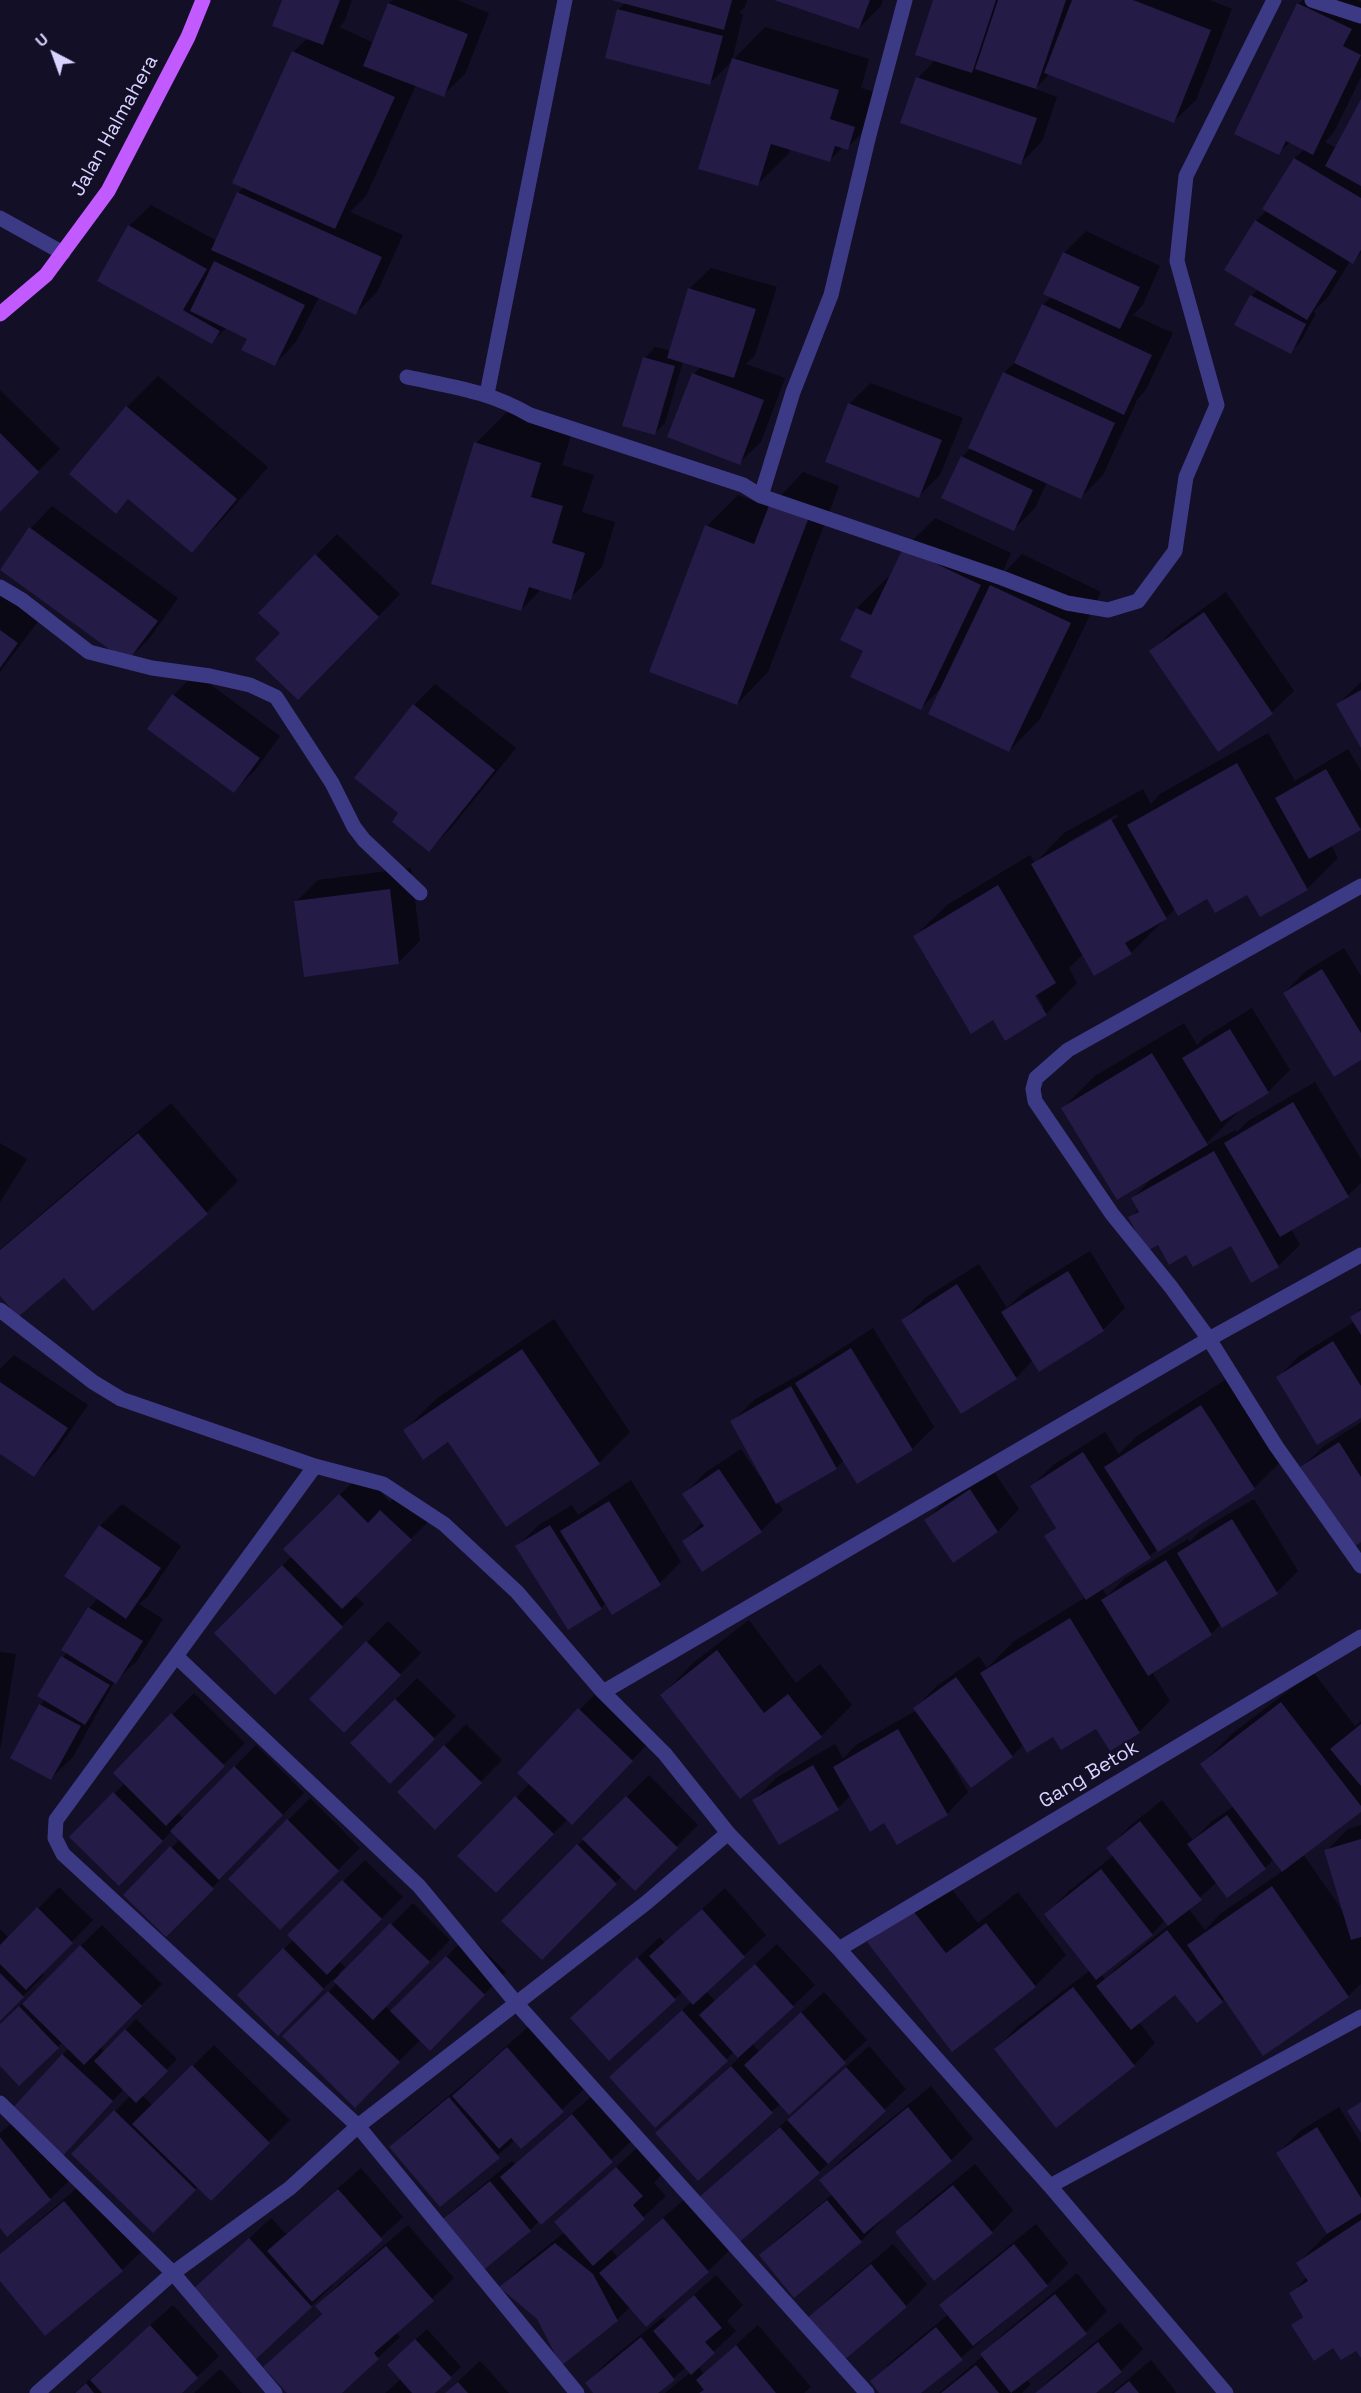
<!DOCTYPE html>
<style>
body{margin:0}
#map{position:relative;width:1361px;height:2393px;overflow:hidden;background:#130f26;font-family:"Space Grotesk",sans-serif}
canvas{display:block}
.north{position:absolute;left:24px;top:24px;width:60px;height:60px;-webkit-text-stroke:4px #130f26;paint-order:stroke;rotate:319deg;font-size:16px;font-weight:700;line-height:24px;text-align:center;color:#d9d4ff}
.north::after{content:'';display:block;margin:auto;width:21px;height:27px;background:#d9d4ff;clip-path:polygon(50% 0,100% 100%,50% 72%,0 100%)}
</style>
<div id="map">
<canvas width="1361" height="2393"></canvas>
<div class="north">U</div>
</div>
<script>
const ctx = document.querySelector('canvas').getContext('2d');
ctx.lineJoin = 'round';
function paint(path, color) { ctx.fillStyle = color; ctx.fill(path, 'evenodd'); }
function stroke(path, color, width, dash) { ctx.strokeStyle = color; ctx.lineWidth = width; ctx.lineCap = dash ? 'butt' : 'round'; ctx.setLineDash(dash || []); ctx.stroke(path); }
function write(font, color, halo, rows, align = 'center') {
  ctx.font = font + ' "Space Grotesk",sans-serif'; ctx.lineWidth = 4.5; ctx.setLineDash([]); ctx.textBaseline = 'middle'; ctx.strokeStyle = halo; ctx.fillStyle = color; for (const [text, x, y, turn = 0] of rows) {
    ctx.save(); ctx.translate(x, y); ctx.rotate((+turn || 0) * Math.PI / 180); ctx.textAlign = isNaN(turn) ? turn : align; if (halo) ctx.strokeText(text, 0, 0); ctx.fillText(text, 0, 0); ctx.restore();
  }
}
const shadow = new Path2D(`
 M283,0h69l-8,22 -5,5 35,16 15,-40 4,-3h64l32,13 -24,61 -22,21 -27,-10 -50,111 -16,16 53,23 -26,57 -21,21 -37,-16 -23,45 -21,22 -26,-25 -23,-11 -14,14 -113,-62 30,-54 22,-21 66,36 21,-48 6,-6 49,-135 15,-14z
 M614,0h133l-2,7 -6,6 4,1 -11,47 33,-34 104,32 -8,29 25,7 -7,21 -32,32 -4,-1 -13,13 -40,-11 -1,4 -31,31 -25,-124 -23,23 -92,-73 7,-7z
 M777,0h106l-2,6 -22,22z
 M935,0h275l22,9 -36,91 -22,21 -124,-48 -15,16 22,8 -15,44 -21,22 -103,-85 17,-18z
 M1303,0h54l4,2v75l-27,55 -9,10 11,6 25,-45v150l-8,9 -3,-1 -22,36 -15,15 3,1 -15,28 -11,11 -38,-56 6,-7 -2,-68 11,-11 -2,-1 30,-51 10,-9 -15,-7 -12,11 20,-149z
 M1086,231l74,35 -18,40 -9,9 40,18 -28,58 -8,9 -34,75 -22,22 -34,-15 -12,26 -21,21 -52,-72 9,-9 33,-75 12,-12 27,-56 9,-9 12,-43z
 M711,268l66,19 -22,68 -9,9 39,14 -24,64 -22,21 -45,-89 7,-7 -18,-6 -18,62 -11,11 -9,-76 10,-11 16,4 18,-62z
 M158,376l110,91 -45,52 -31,32 -63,-53 -13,14 11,-105z
 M871,383l92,35 -23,57 -22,22 -69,-93z
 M0,390l60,59 -60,61z
 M507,412l65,20 -10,33 32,10 -12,37 33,10 -13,45 -32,31 -29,-9 -20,21 -45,-167z
 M803,472l36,14 -71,186 -31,32 -30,-178 31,-31 32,12z
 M52,506l126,92 -29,41 -22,21 -126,-91 30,-41z
 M935,518l76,35 -10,23 21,-22 79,38 -61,127 -31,32 -67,-64 -21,21 -56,-58 -23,-11 15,-31 31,-31 2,1 14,-29z
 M337,534l63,60 -80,83 -38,-44 34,-78z
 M1226,592l68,99 -22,21 -54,38 -67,-98 22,-22z
 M0,593l39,27 -39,52z
 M195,673l85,63 -24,33 -22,22 -85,-62 25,-34z
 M1361,682v63l-24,-40z
 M435,684l81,64 -65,80 -22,22 -29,-37 14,-108z
 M1268,733l27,48 53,-32 13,22v56l-30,18 7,13 -31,31 -99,8 -33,12 -44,44 -48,1 -14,14 8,15 -31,31 -52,4 -79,-82 32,-31 83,-50 5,8 29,-30 79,-44 8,15 9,-10zM1117,814l1,3 -50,28v-3zM1033,989l11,18h-3l-11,-17z
 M411,868l9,73 -21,21 -103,-60 22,-22z
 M1344,948l17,28v82l-77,-65 22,-22z
 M1252,1008l38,62 -22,22 -31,18 1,2 -35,35 33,-17 1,2 11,-11 67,-39 46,77v24l-13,12 -57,34 9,16 -22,21 -46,-22 -45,9 -28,-11 -29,-24 9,-9 -6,-11 19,-20 -89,-70 32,-32 89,-53 13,22 8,-8z
 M171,1103l67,78 -31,31 -143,64 -64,17v-44z
 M0,1143l27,16 -27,43z
 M1090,1251l35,57 -22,22 -64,40 -6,-10 -17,18 -113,-58 22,-22 54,-34 28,44 18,-17z
 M1361,1308v109l-83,-40 21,-21 55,-34 -2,-5z
 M554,1319l76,113 -31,31 -151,-23 -43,-10 31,-31z
 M873,1328l61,99 -22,22 -68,11 -8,8 -59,33 6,9 -22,21 -77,10 19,-19 -19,-28 22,-22 35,-23 19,28 2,-1 -30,-54 22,-22 59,-33z
 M14,1355l74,50 -33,48 -21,22 -34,-23v-83z
 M1233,1375l52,82 -31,31 -96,61 -8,7 -48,32 5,8 18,-18 63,-39 2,3 10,-11 54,-32 44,72 -21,21 -56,32 -10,10 -59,38 18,29 -31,31 -43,-5 -43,8 -29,9 -12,12 -41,29 -21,-29 -2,1 20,35 -21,22 -63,6 -33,-25 -13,13 -84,-8 22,-22 59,-34 8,15 13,-14 61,-35 -2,-2 22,-22 42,-30 8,12 26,-26 73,-45 -40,-61 11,-10 -25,-40 21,-21 52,-33 14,22 18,-18z
 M1361,1422v118l-59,-73 22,-21z
 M992,1469l27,40 -21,22 -45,30 -27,-41 22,-21z
 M362,1473l28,29 13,-13 29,29 -78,77 10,9 -89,89 -59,-60 76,-77 -7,-7z
 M631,1480l50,82 -21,21 -54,20 -5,5 -84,-62 22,-21 33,-20 6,10z
 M122,1504l59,42 -33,50 -9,8 24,15 -26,42 -23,21 -41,75 -22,21 -11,-73 6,-6 -7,-4 28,-43 22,-44 9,-10 2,-72z
 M749,1620l47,63 24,-19 32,41 -31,31 -159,-41 31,-32z
 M388,1621l33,32 -77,78 -33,-32z
 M0,1652l16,2 -16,96z
 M1313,1672l42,54 6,-5v89l-58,44 41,59 -18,-62 22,-22 13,-4v159l-13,12 -123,2 -3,3 -47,-8 -36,29 16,21 -21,22 -138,-16 21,-22 73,-57 -44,-56 22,-22 46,-37 -6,-7 22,-22 32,-26 31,40 18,-18 23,-16 -32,-42 31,-31zM1274,1859l9,12 -63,43 -15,16 -17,-22 29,-26 48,-14zM1165,1920l4,5 -49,40 -15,14 -4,-5 51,-40z
 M417,1678l39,38 -66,66 -38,-39z
 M601,1688l52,50 -59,63 -26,18 -72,72 20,-93 14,-15 -11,-10z
 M194,1693l51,50 -68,69 7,7 72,-74 48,48 -138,142 -41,-40 55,-56 -8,-8 -53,53 -48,-47 54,-54 -10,-10z
 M466,1724l36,36 -67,68 -36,-36z
 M649,1775l49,50 -63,63 -13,-12 -80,82 36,-113z
 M310,1798l50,50 -80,80 -50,-49z
 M365,1860l38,37 -64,64 6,6 -7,7 2,2 73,-73 37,37 -65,66 7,6 76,-77 38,37 -76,77 -9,-10 -66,67 -71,-70 53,-53 -4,-4 -55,55 -39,-39 54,-55 -4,-5z
 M943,1878l35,45 40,-31 48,63 -31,31 -83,64 -52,-139z
 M59,1887l34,33 -51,52 2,3 -44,44v-90l9,9z
 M725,1888l41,47 -60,56 9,10 62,-57 38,41 -63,59 7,7 65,-59 43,48 -78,72 -8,-9 -83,76 -41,-46 82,-75 -5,-6 -79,74 -44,-49 81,-76 -9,-10 -74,68 -37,-41 88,-81 5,6z
 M102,1925l60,59 -62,63 5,5 31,-33 41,40 -35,36 11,11 61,-61 76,75 -79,79 -13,-13 -45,45 -80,-77 58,-59 -7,-6 -64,68 12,21 -22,21 -43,35 -7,-9v-92l18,-15 -7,-6 58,-64 -6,-6 -44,42 -19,-20v-39z
 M529,2026l55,63 -63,58 -6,-7 -75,65 -49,-58 22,-22 59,-48z
 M869,2046l37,43 -87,83 -83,71 -37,-44z
 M931,2086l42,53 -22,21 -70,58 1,2 -21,21 -100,14 22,-21 50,-40 -12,-14 22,-22z
 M594,2094l40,45 -93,84 -2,-2 -9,9 -90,-7 22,-21 50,-41 3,3z
 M1339,2107l22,36v212l-5,-6 -22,-3 -41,-21 11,-10 -13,-21 16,-17 -9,-14 30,-30 -50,-80 22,-22z
 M639,2146l24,27 -9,10 12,13 -56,52 7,9 69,-59 44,52 -22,21 -78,36 -13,13 -79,-2 -37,-31 21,-21 43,-34 -9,-10z
 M975,2164l38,46 -21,22h-95l22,-22z
 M361,2168l42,49 -72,66 2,2 -22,21 -117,-16 77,-72 15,16z
 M86,2180l58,69 -22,21 -122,8v-24z
 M1036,2224l32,39 -21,22 -128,108h-38l-9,-11 21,-22 56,-46 -8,-9 22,-22z
 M408,2225l46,53 -58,54 4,5 -60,56h-51l-24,-26 58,-55 -6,-6 22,-22z
 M893,2244l34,40 -21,22 -97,13 21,-22z
 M1077,2273l30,38 -21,21 -59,48 4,4 -9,9h-83l44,-37 -1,-1 22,-22z
 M716,2275l27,30 -16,16 9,10 -38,35 6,8 54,-49 53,62 -7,6h-139l26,-21 -5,-5 -30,26h-61l-8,-10 21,-22 55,-44 3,3z
 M173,2305l46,51 -39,37h-106z
 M1120,2322l23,27 -22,22 -28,22h-57l15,-15z
 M427,2329l34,38 -28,26h-48l16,-14 -2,-24z
 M1151,2360l25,32 -1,1h-63z
 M480,2361l29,32h-63l4,-4z
 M220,2369l22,24h-48z`);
const building = new Path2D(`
 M282,0h58l-17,45 -51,-19z
 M611,0h121l-8,30z
 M774,0h96l-11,29z
 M933,0h63l-24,73 -57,-18z
 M998,0h68l-30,89 -61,-20z
 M1072,0h61l78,30 -37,93 -130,-50z
 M388,3l80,31 -24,63 -81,-31z
 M1297,3l55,26 -9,17 18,9 -48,100 -27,-14 -7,14 -45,-21z
 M617,9l106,27 -13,49 -105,-27z
 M292,51l103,46 -60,132 -103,-46z
 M732,58l107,32 -9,29 25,8 -7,23 -13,-4 -5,16 -59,-18 -13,42 -60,-17z
 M916,77l121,41 -16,47 -121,-42z
 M1361,99v87l-36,-20z
 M1294,158l67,40v52l-8,14 -91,-55z
 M237,192l145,65 -26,58 -145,-65z
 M1255,220l82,51 -30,49 -83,-50z
 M128,225l79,44 -24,41 37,21 -8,13 -115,-63z
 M1063,252l77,35 -20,42 -77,-35z
 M214,261l91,44 -30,61 -34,-16 6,-11 -57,-28z
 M688,288l68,21 -22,69 -67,-20z
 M1250,295l56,29 -15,30 -57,-29z
 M1042,304l110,51 -28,60 -110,-52z
 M643,357l32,9 -20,69 -33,-9z
 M1003,372l112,51 -34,76 -113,-51z
 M692,373l72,27 -24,65 -73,-28z
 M848,403l94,37 -23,58 -94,-36z
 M126,406l111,93 -45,54 -64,-54 -12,15 -47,-40z
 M0,433l39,39 -39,40z
 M474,442l67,21 -10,34 32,9 -11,37 33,10 -14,47 -42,-13 -8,24 -90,-27z
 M961,456l72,34 -19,41 -73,-33z
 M770,503l39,14 -72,188 -88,-33 56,-147 49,19z
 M29,527l129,94 -31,41 -127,-92z
 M903,548l78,37 -60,125 -71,-33 13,-26 -23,-11 16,-32 15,7z
 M315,554l64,63 -81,83 -43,-41 25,-26 -22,-20z
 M990,585l81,38 -62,129 -81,-38z
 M1204,612l69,102 -55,38 -69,-101z
 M0,630l18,13 -18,25z
 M1361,690v58l-25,-44z
 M172,694l88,64 -26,35 -87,-64z
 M413,704l82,66 -66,82 -37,-30 6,-9 -44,-35z
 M1237,763l71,127 -48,27 -13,-22 -32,18 -8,-14 -29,17 -51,-91z
 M1326,769l35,61 -52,29 -34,-61z
 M1111,819l56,100 -42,24 7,11 -38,22 -63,-112z
 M998,885l58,98 -21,13 12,19 -42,26 -12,-21 -22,14 -58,-98z
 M390,889l9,75 -95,13 -10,-76z
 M1322,969l39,64v27l-27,17 -51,-84z
 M1230,1029l39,64 -48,29 -39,-64z
 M1152,1053l56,92 -91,55 -56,-92z
 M1293,1102l56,95 -69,40 -56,-94z
 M138,1133l70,81 -115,97 -29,-33 -46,39 -18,-21v-46z
 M1214,1151l65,116 -28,16 -20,-37 -38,21 -7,-12 -17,10 -11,-20 -11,6 -19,-34 11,-5 -8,-14z
 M1068,1271l36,60 -65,41 -38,-60z
 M957,1284l60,95 -56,35 -60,-94z
 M1361,1310v25l-11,-18z
 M1333,1341l28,45v32l-44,27 -41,-68z
 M851,1348l62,102 -56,34 -62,-101z
 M522,1349l78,115 -94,63 -58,-85 -25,18 -20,-30z
 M0,1382l68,46 -34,49 -34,-23z
 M791,1386l46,83 -61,35 -46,-83z
 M1201,1405l54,84 -97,63 -54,-85z
 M1339,1442l22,35v65l-9,6 -52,-81z
 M1083,1452l68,106 -65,42 -42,-64 12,-8 -26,-42z
 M719,1469l43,63 -60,40 -20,-31 22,-15 -22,-32z
 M970,1489l28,43 -45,31 -29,-43z
 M339,1494l29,29 12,-13 32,30 -70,69 -59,-60z
 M609,1501l52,84 -49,30 -52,-84z
 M1232,1519l46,75 -56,34 -45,-75z
 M99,1525l62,43 -35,51 -62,-43z
 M550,1525l52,84 -34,21 -53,-84z
 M1166,1560l46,75 -64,41 -47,-76z
 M282,1565l61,62 -68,68 -61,-62z
 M88,1607l55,34 -27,43 -55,-34z
 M1070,1618l70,115 -30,18 -14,-22 -35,21 -8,-13 -26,16 -47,-80z
 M366,1641l35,34 -57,58 -35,-34z
 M717,1650l47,63 24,-19 34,43 -82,62 -80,-104z
 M61,1656l49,29 -25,40 -48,-29z
 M956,1677l57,80 -42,31 -58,-80z
 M395,1699l40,40 -45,45 -40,-41z
 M1281,1702l80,104v6l-79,60 -82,-108z
 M39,1704l42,22 -30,54 -41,-22z
 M578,1708l55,53 -61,64 -55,-52z
 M171,1713l54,53 -59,60 -53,-53z
 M1361,1724v62l-31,-37z
 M898,1729l50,86 -51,30 -13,-22 -14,9 -37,-65z
 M444,1745l38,38 -47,47 -38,-38z
 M813,1765l26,45 -60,35 -27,-45z
 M234,1766l49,49 -64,65 -49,-49z
 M113,1792l50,49 -44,45 -50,-49z
 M515,1796l39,38 -58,59 -39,-37z
 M626,1796l52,52 -43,43 -53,-52z
 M1227,1815l39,54 -39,29 -40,-54z
 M287,1819l52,52 -59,59 -52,-51z
 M1140,1821l62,79 -34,26 -62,-78z
 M1361,1839v98l-10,3 -27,-90z
 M577,1844l40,40 -75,76 -41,-39z
 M170,1846l44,43 -48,48 -43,-42z
 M1101,1869l52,66 -57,45 -52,-66z
 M342,1880l40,39 -55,56 -40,-40z
 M1272,1886l77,111 -86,59 -76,-111z
 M37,1907l36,36 -47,47 -26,-26v-19z
 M911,1908l35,45 40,-30 50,64 -84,65 -85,-110z
 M702,1909l43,48 -52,48 -44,-49z
 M390,1923l40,39 -57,58 -40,-39z
 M1167,1930l56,72 -26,21 -22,-28 -44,35 -35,-44z
 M80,1945l62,61 -58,59 -62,-61z
 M283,1948l41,41 -46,47 -41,-41z
 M446,1956l39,39 -55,56 -40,-40z
 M637,1957l39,43 -67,61 -39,-43z
 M755,1964l39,43 -56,51 -39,-43z
 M0,1973l24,24 -24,24z
 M1073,1987l62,79 -79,62 -62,-79z
 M328,1991l72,71 -45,46 -73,-72z
 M19,2006l40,42 -40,38 -19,-20v-42z
 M682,2010l46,51 -73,67 -46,-51z
 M801,2012l45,51 -57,52 -45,-50z
 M125,2029l43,42 -32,32 -42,-42z
 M507,2047l57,65 -43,37 -10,-11 -12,11 -47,-53z
 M62,2054l51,47 -53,58 -51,-47z
 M192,2065l78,78 -59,58 -79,-77z
 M731,2066l42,47 -75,68 -43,-48z
 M846,2067l40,44 -58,53 -41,-44z
 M449,2097l51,61 -60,49 -51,-60z
 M1361,2102v31l-14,-22z
 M908,2107l44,54 -88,73 -45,-54z
 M114,2110l82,80 -43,43 -82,-79z
 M572,2114l41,48 -72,63 -41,-48z
 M780,2127l40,46 -84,72 -39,-46z
 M1317,2127l44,71v15l-34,21 -51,-81z
 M0,2137l51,63 -44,37 -7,-9z
 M616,2167l27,29 -10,9 12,14 -52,47 -39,-44z
 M490,2181l41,50 -51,42 -42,-50z
 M953,2185l40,48 -59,48 -39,-49z
 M338,2189l45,51 -71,62 -45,-51z
 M827,2200l35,42 -68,56 -35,-43z
 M64,2201l59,70 -78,65 -45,-55v-27z
 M663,2218l46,54 -63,55 -47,-54z
 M1361,2220v138l-5,-7 -15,9 -8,-12 -19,13 -23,-36 12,-8 -14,-24 19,-12 -12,-18z
 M249,2238l63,69 -57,53 -63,-70z
 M555,2243l38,31 25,47 -57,45 -24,-47 -38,-32z
 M1014,2244l34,42 -75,60 -34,-41z
 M386,2246l48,55 -60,52 5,6 -37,34h-55l-24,-26 59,-53 -7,-8z
 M871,2264l36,43 -64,54 -37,-42z
 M1055,2294l32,40 -76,59 -31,-39z
 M694,2295l28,33 -17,14 10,11 -24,22 -38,-44z
 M150,2325l48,53 -16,15h-80l-12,-13z
 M936,2327l27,33 -42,33h-42l-9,-12z
 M641,2337l34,43 -17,13h-65l-8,-10z
 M415,2339l37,39 -17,15h-23l-25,-28z
 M1098,2342l24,30 -26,21h-61z
 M736,2345l40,48h-77l5,-3 -8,-10z
 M976,2365l23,28h-58z
 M1129,2381l10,12h-25z
 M458,2382l10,11h-23z
 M86,2383l8,10h-19z`);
const minor = new Path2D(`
 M1312,0l49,16
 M0,218l63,35
 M407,377c46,10 82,14 123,38l213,70 18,11 241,82 65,25 41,7 30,-9 37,-50 11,-74 31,-72 -40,-144 9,-85 88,-176
 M487,394l78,-394
 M761,496l32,-104 38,-97 38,-160 36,-135
 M0,587l22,13 67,52 63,16 58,8 40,9 26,12 56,86 22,44 10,13 56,53
 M1361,886l-293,164 -32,28 -3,11 2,12 77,113 59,73 38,52 67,107 85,120
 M0,1310l93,72 28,17 194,67 68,18 61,40 73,68 86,100 62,62 63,79 111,116 211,237 176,207
 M315,1466l-259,354 -1,18 8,16 295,272 219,267
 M177,1657l242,229 98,118 350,389
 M603,1692l606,-353 152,-84
 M839,1949l522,-312
 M0,2103l173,170 102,120
 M1050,2186l311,-169
 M37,2393l136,-120 117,-85 68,-62 288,-223 82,-70`);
const primary = new Path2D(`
 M0,314l46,-39 62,-84 80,-154 15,-37`);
const streetNames = [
 ["Jalan Halmahera",115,126,-61],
 ["Gang Betok",1089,1775,-31]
];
paint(shadow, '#0007');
paint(building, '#241b47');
stroke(minor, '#3d3a85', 15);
stroke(primary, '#c25bff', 15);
write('20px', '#d9d4ff', '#130f26', streetNames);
</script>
